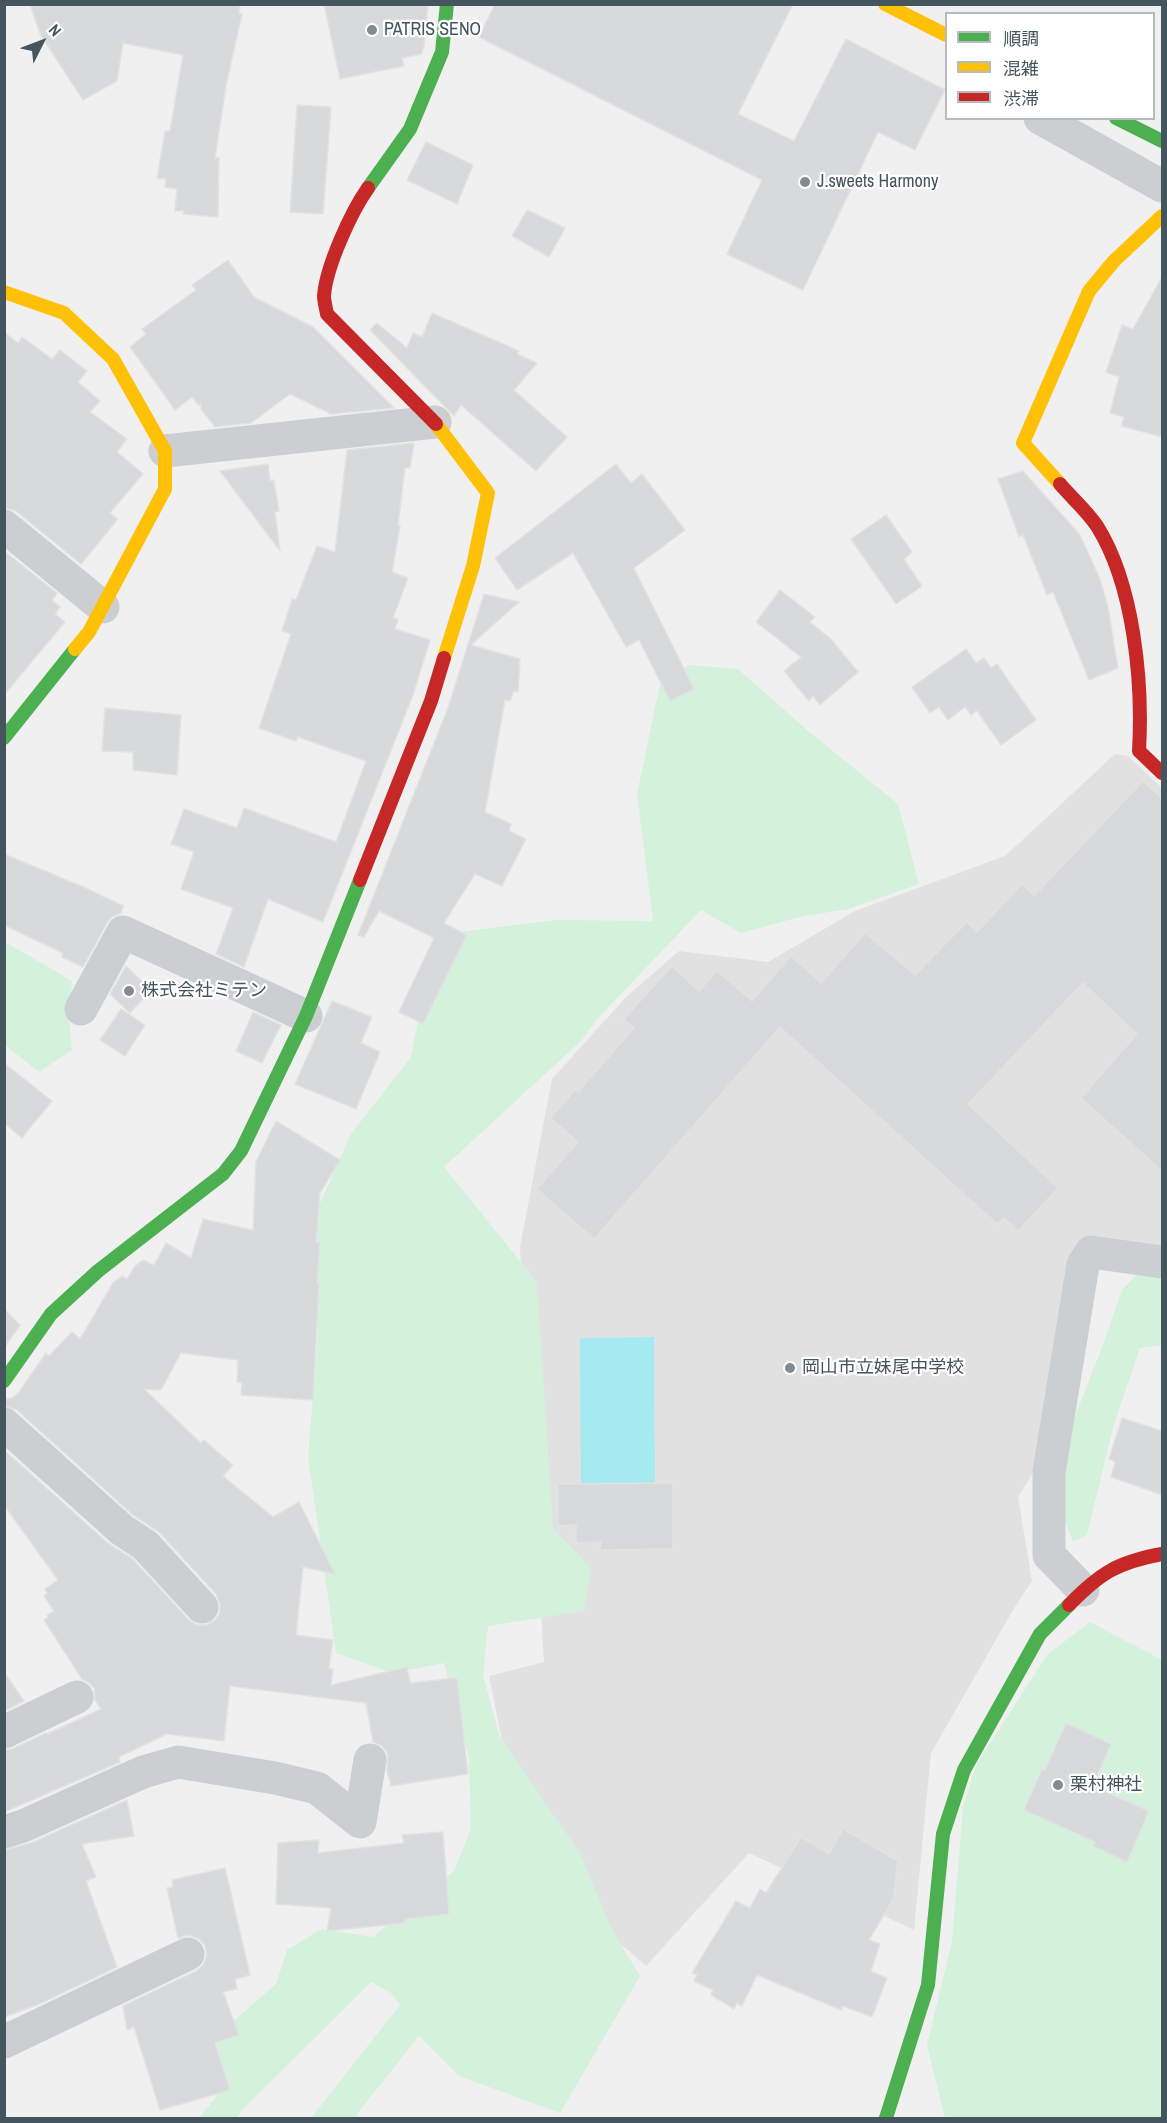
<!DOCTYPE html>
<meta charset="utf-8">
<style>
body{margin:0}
#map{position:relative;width:1167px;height:2123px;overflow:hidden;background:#f1f0f0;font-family:"Archivo Narrow","Noto Sans JP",sans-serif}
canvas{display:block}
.frame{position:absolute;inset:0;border:6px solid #45555e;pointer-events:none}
.legend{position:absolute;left:945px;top:12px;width:210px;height:108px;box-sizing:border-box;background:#fff;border:2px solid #b5bbbf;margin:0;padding:8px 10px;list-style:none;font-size:18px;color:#45555e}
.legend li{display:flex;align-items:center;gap:12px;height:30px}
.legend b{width:30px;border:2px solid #b5bbbf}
.north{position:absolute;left:12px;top:12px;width:60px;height:60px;-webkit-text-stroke:4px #fff;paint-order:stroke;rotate:48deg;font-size:16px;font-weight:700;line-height:24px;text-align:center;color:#45555e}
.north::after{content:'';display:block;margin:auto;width:21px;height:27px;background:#45555e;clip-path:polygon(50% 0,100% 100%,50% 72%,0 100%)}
</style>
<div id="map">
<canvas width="1167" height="2123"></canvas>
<div class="frame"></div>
<ul class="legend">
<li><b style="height:8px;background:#4caf50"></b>順調</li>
<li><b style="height:8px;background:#ffc107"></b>混雑</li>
<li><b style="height:8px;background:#c62828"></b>渋滞</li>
</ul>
<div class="north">N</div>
</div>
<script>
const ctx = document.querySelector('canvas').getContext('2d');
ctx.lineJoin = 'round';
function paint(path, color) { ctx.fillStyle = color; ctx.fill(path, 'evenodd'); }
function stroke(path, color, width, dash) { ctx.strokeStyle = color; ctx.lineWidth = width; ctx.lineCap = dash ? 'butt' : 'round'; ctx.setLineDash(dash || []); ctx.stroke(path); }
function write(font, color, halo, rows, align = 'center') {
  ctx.font = font + ' "Archivo Narrow","Noto Sans JP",sans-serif'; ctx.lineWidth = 4.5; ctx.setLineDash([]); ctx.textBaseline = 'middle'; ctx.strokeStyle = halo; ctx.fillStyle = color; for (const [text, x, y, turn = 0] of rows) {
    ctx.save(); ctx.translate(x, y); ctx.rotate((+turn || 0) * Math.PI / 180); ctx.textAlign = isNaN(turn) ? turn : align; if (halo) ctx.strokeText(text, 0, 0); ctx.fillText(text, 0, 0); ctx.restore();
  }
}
const education = new Path2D(`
 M1115,754l13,2 34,32v460l-77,-10 -49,230 -18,29 14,84 -19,29 -82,143 -17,177 -165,-77 -103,113 -120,-105 -37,-185 55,-14 -24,-415 32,-168 74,-82 53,-46 89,11 87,-51 150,-55z`);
const green = new Path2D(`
 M689,665l49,4 69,61 91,74 21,80 -70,25 -46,7 -62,17 -40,-23 -104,109 -15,21 -138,127 93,115 16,246 38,40 -7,43 -96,15 -5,49 17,62 80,116 31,75 29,48 -80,137 -101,-37 -40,-40 -62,78 -1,4h-45l89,-113 -9,-12 -20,-11 -130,129 -4,7h-38l18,-22 1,-11 -23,-37 36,-25 45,-39 11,-34 35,-21 51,8 81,-66 17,-42 -2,-72 -25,-94 -52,10 -56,-20 -28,-196 10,-121 -10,-106 43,-96 60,-77 24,-122 120,-15 98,1 -16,-127 23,-110z
 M7,943l65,38 -3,36 3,33 -33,22 -34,-27 -1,-99z
 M1162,1270v75l-22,3 -26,76 -27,111 -14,7 -8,-21 -4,-50 11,-47 29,-74 21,-60 18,-19z
 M1090,1622l72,38v458h-217l-18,-73 25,-103 11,-135 14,-44 70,-108z`);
const water = new Path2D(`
 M654,1337l1,146 -74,1 -1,-146z`);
const building = new Path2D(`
 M30,4h210l-1,9 3,1 -16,72 -11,72h4l-1,59 -35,-3 1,-3h-9l2,-22 -12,-2 1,-8 -9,-1 8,-47h5l13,-76 -60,-12 -6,38 -34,19 -43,-66z
 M324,4h104l-4,43 -3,7 -19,4 2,8 -64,13z
 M495,4h298l-55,110 56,27 52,-102 99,51 -30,60 -37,-18 -75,158 -76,-36 35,-74 -283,-143z
 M297,105l34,2 -8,107 -33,-2z
 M426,142l47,23 -16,39 -50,-24z
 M527,210l38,18 -16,29 -37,-21z
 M228,260l26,37 59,30 81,81 -63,6 -41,-20 -39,29 -36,4 -14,-18v-6l-2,3 -7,-9 -17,13 -45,-63 16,-13 -4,-5 54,-39 -4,-5z
 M1162,277v160l-41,-11 3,-9 -14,-4 9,-36 -13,-5 16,-47 11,4z
 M432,313l87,38 -2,3 20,9 -23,27 53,47 -31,34 -75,-66 -7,11 -84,-86 7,-7 30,25 6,-15 9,4z
 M4,332l14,11 4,-6 30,22 8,-9 27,21 -9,11 22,19 -10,11 37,27 -10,13 26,22 -33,39 8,6 -37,45 -65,-53 -12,-3z
 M414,443l-4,25h-5l-7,57 2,1 -8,46 16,6 -15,40 5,1 -3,10 35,11 -17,55 -90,227 -55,-23 -24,68 -28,-13 17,-46 -52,-19 13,-37 -23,-8 13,-35 53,19 7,-20 92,34 30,-81 -68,-24 -2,4 -37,-13 32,-94 -9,-3 10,-32 4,1 21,-54 18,6 12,-102z
 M268,464l2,17 4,-1 5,31 -4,1 5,39 -60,-80z
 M616,464l15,19 11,-9 43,56 -51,38 60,121 -24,12 -31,-61 -13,7 -53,-94 -56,37 -22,-32z
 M1023,471l57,64 20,44 8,28 10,61 -29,12 -36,-88 -6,3 -24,-60 -4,2 -21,-58z
 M886,515l26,37 -8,7 18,27 -26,18 -45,-65z
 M4,551l53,42 -5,7 8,7 -5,7 10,8 -61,73z
 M780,590l35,27 -5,5 21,17 27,33 -38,33 -7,-9 -4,5 -25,-30 17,-14 -45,-35z
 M484,594l35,8 -48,43 49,14 -2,33 -4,-1 -4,10 -5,-1 -20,112 26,12 -2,7 17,8 -24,47 -27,-12 -31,49 23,12 -44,89 -24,-12 35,-74 -55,-27 -15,26 -6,-2 90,-227z
 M966,649l10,14 8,-5 7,10 6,-4 39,56 -35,25 -24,-34 -6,4 -6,-8 -17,13 -9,-13 -9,6 -18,-26z
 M105,708l76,7 -4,60 -44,-5v-18l-31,-1z
 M1143,781l19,18v372l-81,-73 56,-64 -54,-51 -115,121 90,84 -40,43 -14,-13 -7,6 -217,-197 -186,212 -57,-50 41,-47 -27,-24 24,-28 3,2 56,-64 -10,-9 48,-53 27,25 18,-20 35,30 39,-45 30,27 44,-50 50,42 52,-53 10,10 45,-48 12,12z
 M4,854l77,32 43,20 -4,8 -8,3 -5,6 -24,44 -21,-10 1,-4 -59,-28z
 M126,966l29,28 -3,5 -6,-3 -16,17 -20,-19z
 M332,1001l40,16 -11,26 19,9 -24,57 -61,-25z
 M121,1009l24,16 -20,31 -25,-16z
 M253,1012l28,13 -19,38 -26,-12z
 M4,1063l48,38 -30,37 -18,-15z
 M276,1121l64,39 -20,33 -4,49h4l-3,40 2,1 -6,117 -72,-5 1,-12 -5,-1 1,-22 -57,-7 -20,37 -17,-1 57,54 3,-3 29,25 -10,11 50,41 26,-15 36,72 -32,-7 -7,68 37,5 -4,28 4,1 -2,16 76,-18 3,16 47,-5 11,96 -77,12 -4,-15 1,-17 -6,-8 -9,-4 -7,-39 -136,-17 -6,55 -57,-7 -48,23 1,5 -116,50v-62l8,-1 34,-16 1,1 54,-25 -6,-9 -1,-12 -6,-6 -6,-3 -38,-59 4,-3 -1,-2 7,-4 -10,-15 3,-3 -2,-4 13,-9 -54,-75v-55l105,94 24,15 56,61 8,5h10l8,-5 5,-7v-9l-4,-10 -57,-62 -26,-17 -116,-105 -13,-4v-7l8,-1 7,-6 27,-39 3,3 23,-24 8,7 33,-56 9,-7 5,3 8,-13 8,-6 11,5 12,-22 25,15 12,-39 50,11 3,-68z
 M4,1309l16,16 -16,23z
 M1122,1418l40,13v64l-51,-18 4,-15 -6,-3z
 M673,1483v66l-73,1 1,-8 -25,1v-18l-18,1v-42z
 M4,1672l20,29 -20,10z
 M1066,1723l45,21 -18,42 56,25 -22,51 -34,-16 2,-4 -71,-32 18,-41 3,1z
 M127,1800l7,36 -52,8 14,33 -10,4 31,86 -80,38 -33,12v-167l27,-7z
 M843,1829l55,32 -5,39 -24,40 11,4 -9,27 16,7 -15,39 -29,-11 -2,4 -84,-35 -15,31 -5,-3 -3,6 -23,-14 2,-5 -19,-9 3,-6 -5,-2 44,-72 14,7 10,-19 6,4 35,-56 28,17z
 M443,1832l6,82 -44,5v4l-78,8 4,-23 -55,-4 2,-61 41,-3 -1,13 86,-10 -2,-8z
 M225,1868l25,107 -15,4 2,10 -14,3 16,43 -24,8 15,47 -70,20 -26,-83 -7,3 -4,-24 73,-35 7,-6 4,-10 -2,-10 -6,-6 -10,-4 -11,3 -11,-50 6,-1 -1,-7z`);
const street = new Path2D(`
 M1040,118l122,68
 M165,451l270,-29
 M4,526l99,81
 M81,1009l42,-77 183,84
 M4,1424l118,106 23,15 57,62
 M1083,1590l-34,-35v-83l34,-207 8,-13 71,10
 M4,1732l73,-35
 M4,1832l19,-6 120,-54 35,-10 97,16 42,10 43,34 10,-62
 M4,2042l184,-88`);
const fast = new Path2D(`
 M1116,118l46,23
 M368,188l42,-59 32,-77 5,-48
 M4,738l71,-89
 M4,1381l47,-67 47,-43 125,-97 18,-23 65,-135 54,-136
 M886,2118l42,-133 15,-151 21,-64 76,-136 29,-29`);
const slow = new Path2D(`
 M885,4l61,31
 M4,292l60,21 49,46 52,92v38l-76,143 -14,17
 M436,424l52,69 -15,73 -29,92
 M1060,484l-37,-41 66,-152 25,-30 48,-45`);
const jam = new Path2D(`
 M368,188c-17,24 -42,79 -44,108 0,5 2,12 3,18l109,110
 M1060,484c12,14 27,27 37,42 37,59 46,156 42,225l23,22
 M360,880l71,-179 13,-43
 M1069,1605c31,-32 49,-43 93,-51`);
const markers = [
 [372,30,6,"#818b91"],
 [805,182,6,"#818b91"],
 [129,991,6,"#818b91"],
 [790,1368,6,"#818b91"],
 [1058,1785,6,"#818b91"]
];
const poiNames = [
 ["PATRIS SENO",384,30],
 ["J.sweets Harmony",817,182],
 ["株式会社ミテン",141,991],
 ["岡山市立妹尾中学校",802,1368],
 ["栗村神社",1070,1785]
];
paint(education, '#e2e1e2');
paint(green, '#d3f1db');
paint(water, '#a5e9f1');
paint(building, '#d7d9da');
stroke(building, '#e2e2e3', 1.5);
stroke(street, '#cbcfd1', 33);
stroke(fast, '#4caf50', 14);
stroke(slow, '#ffc107', 14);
stroke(jam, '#c62828', 14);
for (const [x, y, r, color] of markers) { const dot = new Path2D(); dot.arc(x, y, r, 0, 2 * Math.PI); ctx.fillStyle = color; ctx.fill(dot); stroke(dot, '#fff', 2); }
write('18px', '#45555e', '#fff', poiNames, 'left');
</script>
